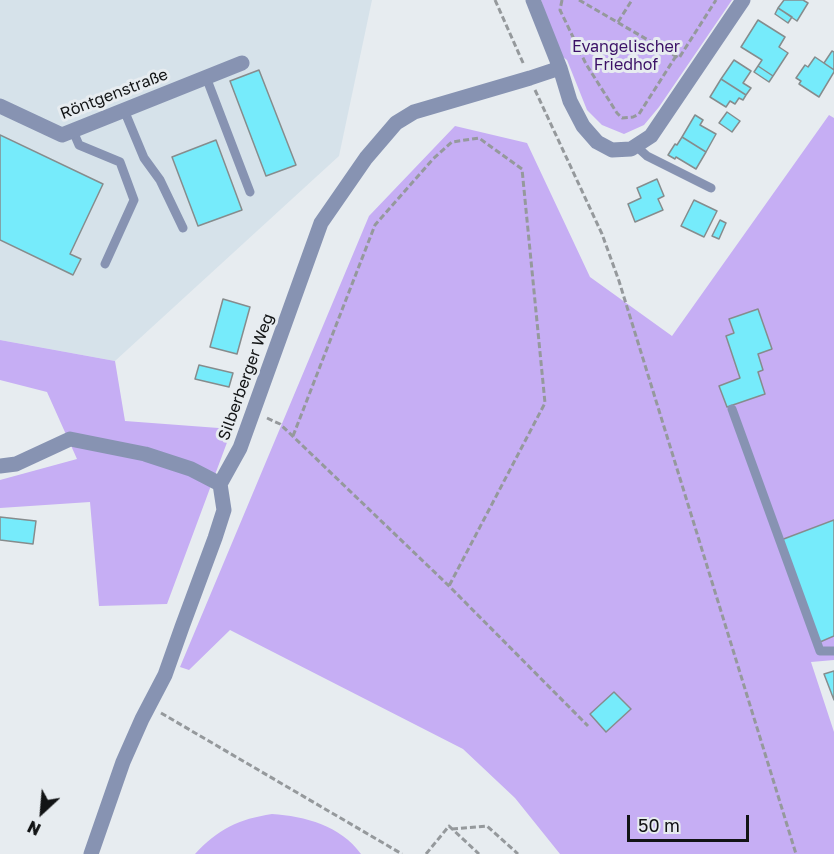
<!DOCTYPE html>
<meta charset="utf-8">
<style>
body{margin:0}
#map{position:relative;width:834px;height:854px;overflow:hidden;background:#e7ecf0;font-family:"Golos Text",sans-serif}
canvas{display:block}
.north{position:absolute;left:12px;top:782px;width:60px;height:60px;-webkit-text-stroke:4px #e7ecf0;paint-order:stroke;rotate:206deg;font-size:16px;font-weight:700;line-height:24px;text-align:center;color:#121415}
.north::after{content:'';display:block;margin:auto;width:21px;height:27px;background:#121415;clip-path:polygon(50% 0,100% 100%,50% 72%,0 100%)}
.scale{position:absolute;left:627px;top:815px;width:122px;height:27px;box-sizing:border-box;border:3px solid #121415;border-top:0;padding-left:8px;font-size:18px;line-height:21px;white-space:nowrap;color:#121415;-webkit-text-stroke:4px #e7ecf0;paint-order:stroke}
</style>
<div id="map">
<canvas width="834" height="854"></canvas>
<div class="north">N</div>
<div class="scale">50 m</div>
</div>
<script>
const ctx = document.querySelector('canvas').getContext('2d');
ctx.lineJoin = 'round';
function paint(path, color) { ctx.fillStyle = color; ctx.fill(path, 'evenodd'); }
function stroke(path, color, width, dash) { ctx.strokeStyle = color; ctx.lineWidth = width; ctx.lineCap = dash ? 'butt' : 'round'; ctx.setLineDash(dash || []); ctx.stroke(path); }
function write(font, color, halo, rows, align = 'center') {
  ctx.font = font + ' "Golos Text",sans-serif'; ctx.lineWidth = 6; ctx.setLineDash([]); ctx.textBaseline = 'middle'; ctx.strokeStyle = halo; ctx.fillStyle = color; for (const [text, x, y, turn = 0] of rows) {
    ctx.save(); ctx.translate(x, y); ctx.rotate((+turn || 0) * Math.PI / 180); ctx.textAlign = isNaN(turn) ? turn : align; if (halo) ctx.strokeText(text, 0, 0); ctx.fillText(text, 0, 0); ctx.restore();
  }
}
const built = new Path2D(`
 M0,0h372l-33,156 -224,205 -115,-21z`);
const green = new Path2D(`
 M541,0h191l-73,107 -15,18 -20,9 -22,-9 -15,-15 -20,-50 -8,-6z
 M829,115l5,3v542l-23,2 23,70v122h-274l-45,-56 -52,-49 -233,-119 -41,40 -9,-3 189,-451 86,-90 72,17 63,134 82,59z
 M0,340l115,21 10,60 107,8 -65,175 -68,2 -9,-104 -90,6v-28l77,-21 -30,-67 -47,-12z
 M272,814c33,2 69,12 89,40h-166c23,-25 44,-35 77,-40z`);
const building = new Path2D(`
 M784,0h19l5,3 -11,18 -19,-13z
 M778,8l14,9 -4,6 -13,-9z
 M758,20l27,17 -6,10 9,6 -15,23 -15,-10 4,-6 -21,-13z
 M832,51l2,1v18l-10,-7z
 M815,57l19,13v2l-15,25 -20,-13 2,-3 -5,-3 9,-13 3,2z
 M734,60l17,11 -8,12 8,5 -5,7 -25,-16z
 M758,66l15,10 -4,6 -15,-10z
 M259,70l37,95 -30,11 -36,-95z
 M721,79l25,16 -3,5 -4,-2 -4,6 -5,-3 -4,6 -16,-10z
 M727,112l13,9 -8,11 -13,-9z
 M695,115l8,5 -3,5 16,9 -10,18 -24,-15z
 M0,135l103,49 -33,70 11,5 -8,16 -73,-35z
 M682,137l24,15 -10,17 -20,-12 -1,2 -7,-4 7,-11 2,1z
 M216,140l26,70 -44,16 -26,-69z
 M657,179l7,17 -6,3 5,11 -28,12 -7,-18 13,-6 -4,-10z
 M694,200l23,11 -13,26 -23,-11z
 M720,220l6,3 -7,16 -7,-3z
 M223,299l27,8 -13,47 -27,-7z
 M758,309l14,40 -14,5 5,16 -5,2 7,22 -38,13 -8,-21 21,-8 -14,-42 8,-3 -5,-14z
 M199,365l34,8 -4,14 -34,-8z
 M0,517l36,4 -3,23 -33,-4z
 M834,520v116l-14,6 -39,-102z
 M834,671v29l-10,-26z
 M614,692l17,17 -25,23 -16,-18z`);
const path = new Path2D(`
 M495,0l29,65
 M562,0l-2,10 26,54 31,49 5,5 11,-1 6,-3 37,-58
 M579,0l100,58 37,-58
 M618,22l14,-22
 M535,90l67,144 17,47 177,573
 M267,418l13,6 169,162 139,140
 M293,436l82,-211 58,-66 19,-17 27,-4 43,31 23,234 -96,183
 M161,713l241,141
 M452,829l35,-3 31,28
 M426,854l23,-28 30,28`);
const service = new Path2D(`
 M206,77l44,115
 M124,110l20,48 16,22 23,48
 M73,131l6,14 41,17 14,38 -29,64
 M636,146l11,10 64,32
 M732,409l88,242h14`);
const minor = new Path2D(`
 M533,0l27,68 10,33 13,25 14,16 15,8 19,-1 20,-13 92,-136
 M0,106l62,29 180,-72
 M0,466l16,-2 54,-25 75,15 46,15 29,15
 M91,854l32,-92 19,-43 23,-44 17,-48 33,-89 9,-28 -4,-26 20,-36 81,-225 45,-65 30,-35 18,-11 116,-34 30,-10`);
const parkNames = [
 ["Evangelischer",626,47],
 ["Friedhof",626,65]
];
const streetNames = [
 ["Röntgenstraße",114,94,-21],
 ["Silberberger Weg",246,377,-70]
];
paint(built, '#d6e2ea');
paint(green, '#c6aef4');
paint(building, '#76ebfb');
stroke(building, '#868c8d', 1.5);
stroke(path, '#95999c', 3, [6, 3]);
stroke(service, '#8793b2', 9);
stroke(minor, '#8793b2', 15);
write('16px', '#3b1066', '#e7ecf0', parkNames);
write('16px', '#121415', '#e7ecf0', streetNames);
</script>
